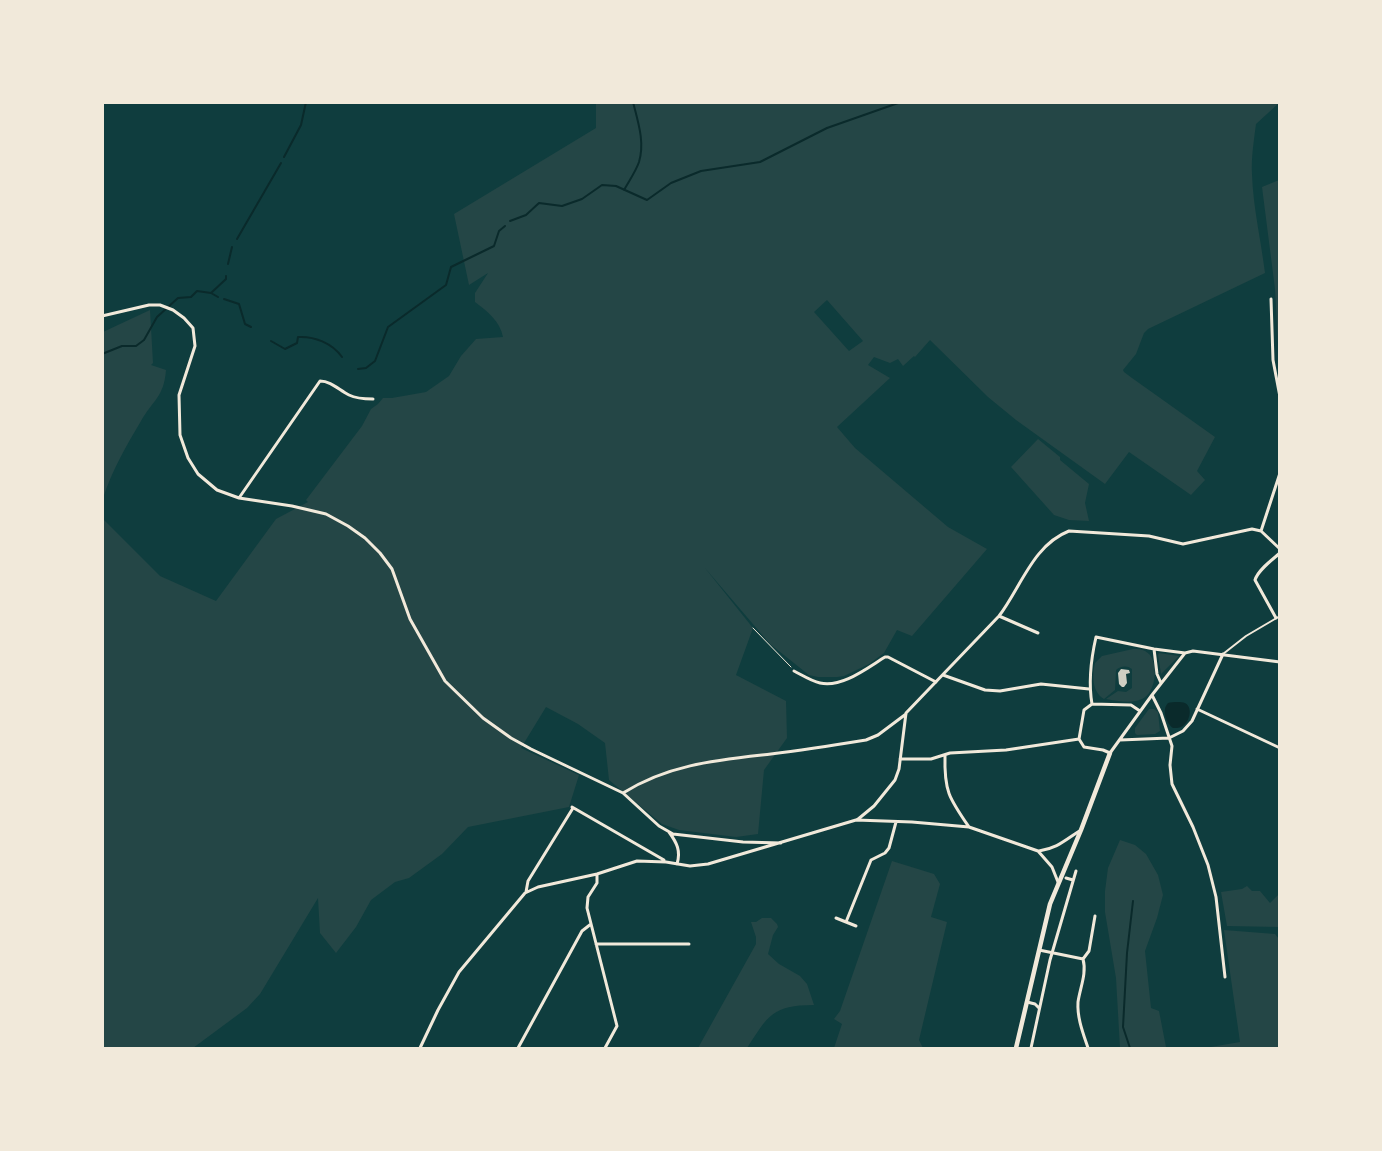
<!DOCTYPE html>
<style>
body{margin:0}
#map{position:relative;width:1382px;height:1151px;overflow:hidden;background:#0f3d3e;font-family:Jost,sans-serif}
canvas{display:block}
.frame{position:absolute;inset:0;border:104px solid #f1e9da;pointer-events:none}
</style>
<div id="map">
<canvas width="1382" height="1151"></canvas>
<div class="frame"></div>
</div>
<script>
const ctx = document.querySelector('canvas').getContext('2d');
ctx.lineJoin = 'round';
function paint(path, color) { ctx.fillStyle = color; ctx.fill(path, 'evenodd'); }
function stroke(path, color, width, dash) { ctx.strokeStyle = color; ctx.lineWidth = width; ctx.lineCap = dash ? 'butt' : 'round'; ctx.setLineDash(dash || []); ctx.stroke(path); }
const green = new Path2D(`
 M596,103h683l-23,21c-2,16 -5,34 -4,50 1,33 9,66 13,99l-117,56 -4,4 -8,21 -13,16 1,2 8,6 83,59 -18,34 8,9 -14,15 -62,-43 -24,32 -89,-64 -28,-23 -58,-57 -15,17 -1,-1 -11,10 -5,-7 -8,4 -16,-6 -6,8 22,13 -53,49 18,21 93,79 39,22 -75,87 -15,-6 -13,23 -15,11 -25,12 -7,1h-19l-9,-2 -39,-31 -65,-76 48,60 -17,47 50,26 1,37 -23,32 -6,64 -22,3 -57,-7 -17,-6 -53,-44 -4,-37 -27,-19 -32,-17 -25,41 58,27 -10,32 -101,20 -26,27 -33,24 -14,4 -24,18 -15,27 -20,26 -16,-20 -2,-35 -58,96 -13,14 -54,40h-90l-1,-530 58,58 56,25 60,-82 32,-17 -2,-2 56,-74 9,-17 7,-5 5,-6h9l34,-6 23,-16 12,-20 15,-17 27,-2c-3,-16 -16,-26 -28,-35v-9l13,-20 -19,12 -15,-71 142,-86zM827,300l36,41 -14,10 -35,-39z
 M1279,180v182l-4,-73 -13,-102z
 M150,310l3,53 -2,2 15,5c-2,27 -13,30 -25,51 -15,25 -29,50 -38,77v-166z
 M1038,439l22,18v3l29,24 -4,19 4,18 -20,-1 -15,-5 -43,-48z
 M1133,649c5,0 8,0 12,2 15,7 12,42 -3,48 -10,5 -25,2 -36,0l12,-8 8,1 6,-4v-19c-5,-4 -12,-3 -16,1l-1,20 -11,9c-12,-7 -12,-24 -9,-36l7,-7z
 M1159,653l20,3 -18,18 -3,-19z
 M1149,709h5l4,3 2,19 -5,3 -18,1 -2,-2v-5z
 M1120,840l15,5 11,9 12,21 5,20 -6,23 -12,33 6,57 8,3 7,36 16,1h-62l-4,-70 -11,-66v-21l3,-23z
 M892,861l42,13 6,10 -9,33 16,5 -28,118 4,8h-89l8,-24 -8,-5 6,-8z
 M1247,886l5,5h8l10,12 9,-9v33l-52,-1 -6,-34 21,-3z
 M762,918h9l6,6 1,3 -5,8 -5,19 11,10 21,12 7,8 7,21c-42,0 -46,11 -67,43h-49l58,-104v-7l-5,-15h5z
 M1224,930l51,4 4,5v109h-74l35,-6z`);
const water = new Path2D(`
 M1177,702c3,0 6,0 8,1 9,5 4,21 -4,24 -1,1 -7,1 -8,1 -6,-4 -12,-18 -5,-25 2,-1 7,-1 9,-1z`);
const stream = new Path2D(`
 M284,157l17,-32 5,-23
 M624,190c5,-9 12,-19 15,-28 6,-20 -1,-40 -6,-60
 M510,221l16,-6 13,-12 23,3 20,-7 20,-14 14,1 31,14 24,-17 30,-12 59,-9 67,-34 74,-26
 M237,239l44,-76
 M228,264l4,-17
 M211,293l15,-14v-3
 M224,299l15,5 6,20 6,3
 M271,341l14,8 12,-6 1,-6c16,-1 34,6 44,20
 M102,354l20,-8h14l8,-6 13,-23 21,-19 13,-1 6,-6 14,2 7,4
 M358,369l8,-1 9,-7 13,-34 58,-42 5,-18 43,-21 5,-15 6,-5
 M1130,1048l-7,-21 4,-74 6,-52`);
const building = new Path2D(`
 M1121,669l8,1 1,3 -4,1 1,9 -3,4h-2l-3,-3 -1,-11z`);
const path = new Path2D(`
 M753,628l38,39`);
const service = new Path2D(`
 M1223,654l23,-18 34,-20`);
const minor = new Path2D(`
 M1271,299l2,61 7,37
 M102,316l47,-11h11l13,5 11,8 9,10 2,18 -16,49 1,40 8,23 10,16 19,16 22,8 53,8 34,8 22,12 17,12 15,15 12,16 18,50 35,62 38,37 28,20 20,11 92,44 36,33 14,8 70,8 38,1
 M239,498l81,-117c11,0 19,9 29,14 8,4 16,4 24,4
 M1261,531l19,-58
 M999,616l39,17
 M1276,618l-21,-38c3,-10 17,-20 25,-27
 M1154,649l3,25 4,9
 M794,671c8,4 17,10 26,12 22,5 47,-15 65,-26h3l48,25
 M943,675l42,15 15,1 41,-7 48,5
 M1152,695l9,18 11,33 -2,19 2,19 21,43 15,38 8,32 9,80
 M1092,704c-4,-23 -1,-45 4,-67l58,12 31,4
 M1197,709l83,39
 M1140,711l-9,-6 -39,-1 -8,6 -5,29 5,8 19,3 7,3 42,-58 33,-42 8,-2 87,11
 M1120,740l49,-2 14,-7 9,-10 31,-67
 M945,755c-1,36 4,43 24,72
 M900,759h31l19,-6 56,-3 73,-11
 M623,793c46,-29 95,-33 148,-39 32,-4 64,-9 95,-14l12,-5 28,-21
 M572,807l92,53
 M857,820l17,-14 21,-26 4,-11 7,-56 93,-97c22,-29 34,-71 70,-85l80,5 34,8 69,-15 9,2 19,18
 M669,832c8,11 12,19 8,32
 M1039,851c19,-3 26,-11 42,-21
 M597,874v9l-9,14 -1,11 30,118 -12,22
 M1066,878l7,2
 M526,892l2,-11 45,-73
 M836,918l20,8
 M846,922l25,-62 14,-7 4,-5 7,-26
 M596,944h93
 M1039,950l44,9
 M1027,1002l8,2 4,4
 M420,1048l18,-38 21,-38 66,-79 13,-6 59,-13 40,-13 29,1 24,4 18,-2 148,-44 56,2 57,5 69,24 14,16 6,15
 M518,1048l64,-117 9,-7
 M1031,1048l19,-88 26,-89
 M1088,1048c-5,-15 -11,-30 -10,-46 2,-14 9,-29 5,-43l6,-8 6,-35`);
const tertiary = new Path2D(`
 M1016,1048l34,-144 31,-74 29,-77`);
paint(green, '#244646');
paint(water, '#0a2a2b');
stroke(stream, '#0a2a2b', 2);
paint(building, '#cfcfc3');
stroke(path, '#f1e9da', 1);
stroke(service, '#f1e9da', 2);
stroke(minor, '#f1e9da', 3);
stroke(tertiary, '#f1e9da', 4.5);
</script>
